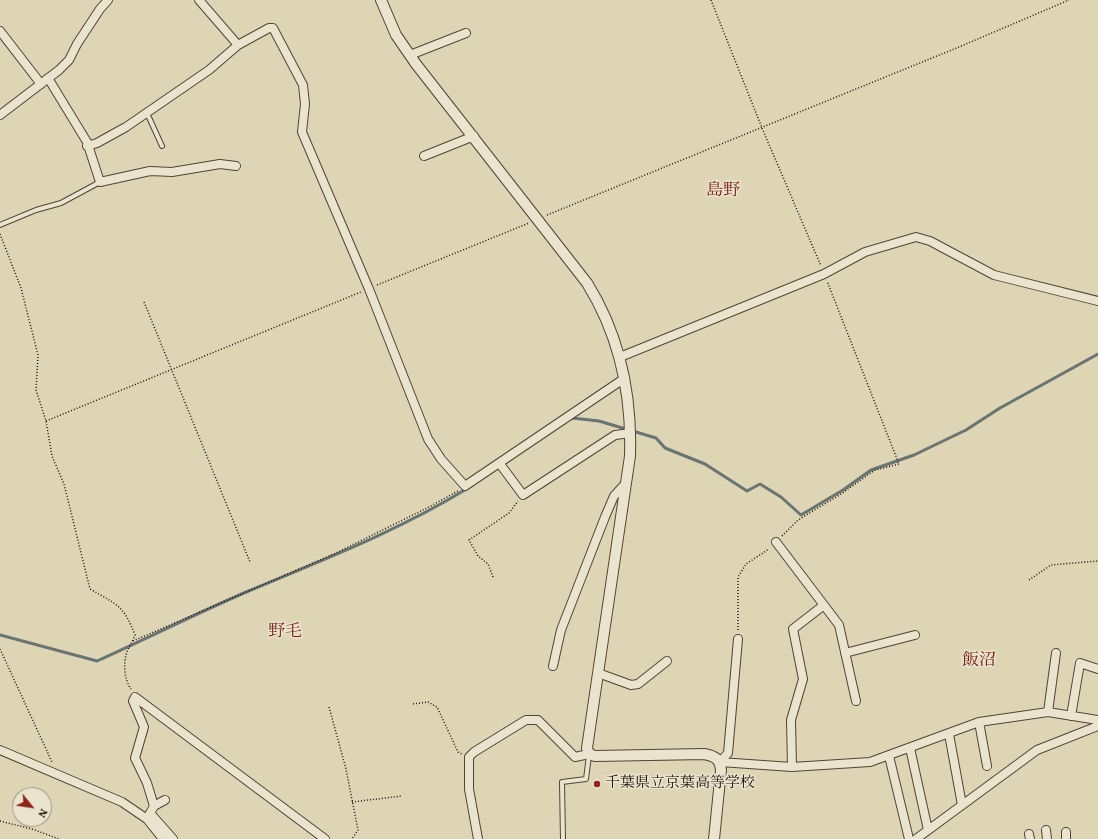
<!DOCTYPE html>
<meta charset="utf-8">
<style>
body{margin:0}
#map{position:relative;width:1098px;height:839px;overflow:hidden;background:#ded5b5;font-family:Vollkorn,serif}
canvas{display:block}
.north{position:absolute;left:12px;top:787px;width:40px;height:40px;box-sizing:border-box;background:#eae4cf;border:1px solid #9a9080;border-radius:50%;rotate:120deg;font-size:11px;font-weight:700;line-height:16px;text-align:center;color:#21130a}
.north::after{content:'';display:block;margin:auto;width:14px;height:18px;background:#8f2418;clip-path:polygon(50% 0,100% 100%,50% 72%,0 100%)}
</style>
<div id="map">
<canvas width="1098" height="839"></canvas>
<div class="north">N</div>
</div>
<script>
const ctx = document.querySelector('canvas').getContext('2d');
ctx.lineJoin = 'round';
function stroke(path, color, width, dash) { ctx.strokeStyle = color; ctx.lineWidth = width; ctx.lineCap = dash ? 'butt' : 'round'; ctx.setLineDash(dash || []); ctx.stroke(path); }
function write(font, color, halo, rows, align = 'center') {
  ctx.font = font + ' Vollkorn,"Noto Serif JP",serif'; ctx.lineWidth = 3; ctx.setLineDash([]); ctx.textBaseline = 'middle'; ctx.strokeStyle = halo; ctx.fillStyle = color; for (const [text, x, y, turn = 0] of rows) {
    ctx.save(); ctx.translate(x, y); ctx.rotate((+turn || 0) * Math.PI / 180); ctx.textAlign = isNaN(turn) ? turn : align; if (halo) ctx.strokeText(text, 0, 0); ctx.fillText(text, 0, 0); ctx.restore();
  }
}
const stream = new Path2D(`
 M572,418l27,3 57,17 9,10 40,16 42,27 13,-7 21,13 20,18 42,-25 28,-20 43,-15 52,-25 34,-22 98,-54
 M0,635l97,26c51,-23 102,-49 154,-71 74,-31 149,-60 217,-102`);
const path = new Path2D(`
 M711,0l51,128 59,138
 M547,215l412,-168 110,-47
 M0,234l21,54 17,67 -2,35 10,31 6,35 12,28 26,105c27,16 33,15 45,46 -2,6 -6,11 -8,17 -4,11 -3,27 4,37
 M377,285l152,-62
 M144,302l106,260
 M46,421l315,-129
 M782,536l16,-16 43,-26 34,-24 24,-6 -72,-183
 M493,577l-5,-13 -10,-8 -9,-16 40,-27 9,-12
 M1029,580l22,-15 47,-4
 M738,630v-53l8,-13 23,-15
 M133,641l201,-87 95,-47 29,-16
 M0,649l52,113
 M413,704l15,-2 9,5 21,45 4,2
 M329,707l17,62 12,61 -6,9
 M352,802l50,-6
 M0,821l32,8 27,10`);
const service = new Path2D(`
 M147,113l15,33
 M0,225l36,-15 25,-7 39,-21
 M563,839l-1,-57 24,-3 3,-24`);
const minor = new Path2D(`
 M199,0l39,45
 M0,31l41,53
 M410,55l56,-22
 M48,78l39,64 13,40 50,-11 22,1 48,-8 16,2
 M0,115l59,-45 10,-10 8,-16 23,-35 8,-9
 M87,146l10,-3 29,-16 83,-57 29,-25 31,-17h4l30,57 2,19 -3,28 67,157 59,150 13,20 24,27 160,-108
 M424,156l50,-20
 M620,357l204,-83 41,-22 51,-15 14,4 64,34 104,26
 M500,464l23,31 92,-60 16,-2
 M776,542l63,83 17,76
 M845,653l70,-18
 M553,666l8,-36 44,-113 9,-21 12,-13
 M598,673l33,12 7,-1 29,-23
 M1048,712l8,-59
 M1071,716l9,-53 18,6
 M979,722l8,44
 M949,734l13,71
 M910,748l18,82
 M0,750l122,52 25,17 16,20
 M889,756l20,83
 M720,762l72,5 78,-5 109,-40 69,-10 50,8
 M720,762l8,-9 10,-114
 M792,767l-1,-47 12,-41 -10,-50 31,-24
 M154,806l11,-6
 M150,813l23,26
 M147,819l7,-13 -7,-23 -12,-25 9,-31 -11,-26 2,-4 190,142
 M1046,830l1,9
 M1066,832v7
 M1029,834l1,5
 M478,839l-9,-50v-32l5,-5 52,-32h12l37,37 14,-3
 M916,839l121,-89 61,-24`);
const tertiary = new Path2D(`
 M381,0l15,35 20,29 171,219c33,53 45,111 43,173l-43,292 2,6 6,2 109,-2c11,2 16,5 17,16l-7,69`);
const markers = [
 [597,784,4,"#8f2418"]
];
const poiNames = [
 ["千葉県立京葉高等学校",605,784]
];
const quarterNames = [
 ["島野",723,192],
 ["野毛",285,633],
 ["飯沼",979,662]
];
stroke(stream, '#687573', 3);
stroke(service, '#504435', 6);
stroke(minor, '#504435', 10);
stroke(tertiary, '#504435', 12);
stroke(path, '#21130a', 1.5, [1, 2]);
stroke(service, '#eae4cf', 4);
stroke(minor, '#eae4cf', 8);
stroke(tertiary, '#eae4cf', 10);
for (const [x, y, r, color] of markers) { const dot = new Path2D(); dot.arc(x, y, r, 0, 2 * Math.PI); ctx.fillStyle = color; ctx.fill(dot); stroke(dot, '#eae4cf', 1.5); }
write('15px', '#21130a', '#eae4cf', poiNames, 'left');
write('17px', '#7a1f14', '#eae4cf', quarterNames);
</script>
